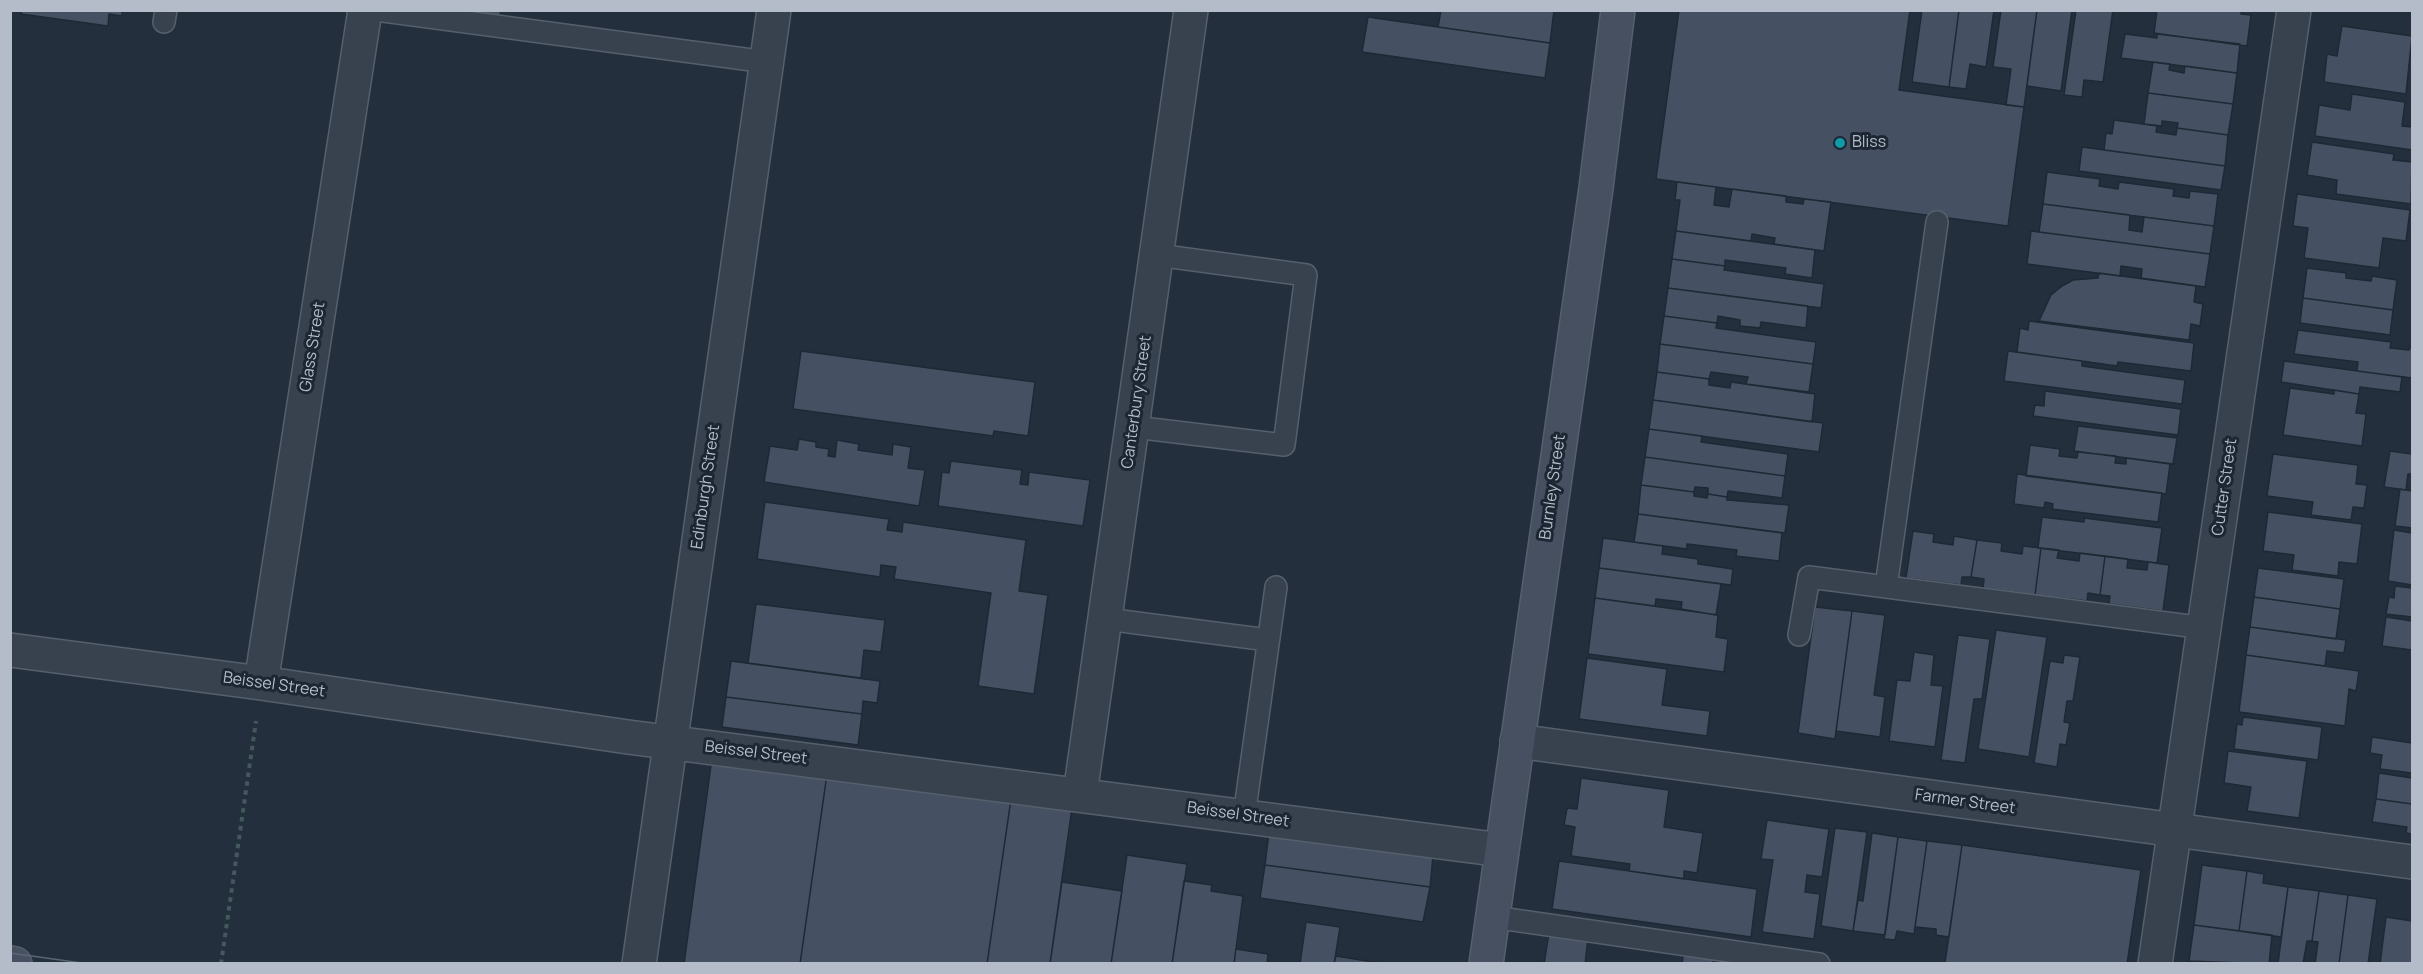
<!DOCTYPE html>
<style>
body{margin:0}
#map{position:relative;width:2423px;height:974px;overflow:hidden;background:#242f3e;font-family:Manrope,sans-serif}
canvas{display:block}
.frame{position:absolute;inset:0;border:12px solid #b4bcc9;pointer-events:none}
</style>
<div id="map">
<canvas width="2423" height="974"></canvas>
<div class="frame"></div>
</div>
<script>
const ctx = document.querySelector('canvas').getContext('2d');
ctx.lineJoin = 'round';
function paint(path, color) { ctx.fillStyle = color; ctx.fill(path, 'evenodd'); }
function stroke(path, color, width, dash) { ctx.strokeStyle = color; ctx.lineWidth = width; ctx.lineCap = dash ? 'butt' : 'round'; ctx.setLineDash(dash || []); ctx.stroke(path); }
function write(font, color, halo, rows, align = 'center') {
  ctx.font = font + ' Manrope,sans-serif'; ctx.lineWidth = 6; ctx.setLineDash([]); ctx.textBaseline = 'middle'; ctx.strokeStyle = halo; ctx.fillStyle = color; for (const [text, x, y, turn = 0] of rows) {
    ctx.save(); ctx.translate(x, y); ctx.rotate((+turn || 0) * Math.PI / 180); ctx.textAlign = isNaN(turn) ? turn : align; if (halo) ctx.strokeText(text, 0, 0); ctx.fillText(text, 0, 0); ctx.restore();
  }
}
const building = new Path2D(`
 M22,10h100v6l-13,-2 -1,12 -87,-12z
 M477,10h24l-2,9 -23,-3z
 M1441,10h113l-4,33 -112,-16z
 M1679,10h231l-11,80 125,17 -16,119 -352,-47z
 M1922,10h37l-10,77 -37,-5z
 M1959,10h35l-8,57 -16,-3 -4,25 -17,-2z
 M2001,10h36l-13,97 -18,-2 5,-36 -18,-2z
 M2037,10h35l-11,81 -34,-5z
 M2076,10h37l-10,72 -19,-2 -2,17 -18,-2z
 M2157,10h84v4l10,1 -4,31 -93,-13z
 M1368,17l182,26 -5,35 -183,-26z
 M2342,26l70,10 -6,58 -82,-12 3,-28 10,2z
 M2125,34l32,4v-4l83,10 -3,29 -116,-15z
 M2153,62l17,2 -1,6 15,3 1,-7 52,7 -4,31 -85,-11z
 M2148,93l85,11 -5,31 -51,-7 1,-5 -16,-2v5l-18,-2z
 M2352,94l53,8 -3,24 10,1v23l-97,-14 4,-31 31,5z
 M2114,120l43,6 -1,6 20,3 1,-7 51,7 -3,31 -121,-16 2,-17 6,1z
 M2312,142l82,12 -1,6 19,2 -1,42 -75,-10 1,-14 -30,-5z
 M2082,147l143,19 -4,24 -142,-19z
 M2047,172l53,7 -1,7 19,3 1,-7 55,7 -1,7 16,2 1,-7 28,3 -4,32 -171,-22z
 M1677,182l39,5 -2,18 15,2 3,-18 54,7v6l17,2 1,-5 27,3 -7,49 -50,-7 1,-6 -23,-4 -1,7 -75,-10 4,-31h-5z
 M2297,194l113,16 -4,31 -23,-3 -4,30 -75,-10 4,-30 -15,-2z
 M2043,204l87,11 -1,15 13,2 2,-15 70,9 -4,28 -171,-22z
 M1676,231l139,19 -3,28 -27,-4 1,-6 -61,-8v6l-53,-7z
 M2031,231l179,23 -5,33 -64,-9 1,-9 -21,-3 -1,10 -93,-12z
 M1672,259l53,7 -1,4 100,14 -3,24 -153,-20z
 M2307,268l39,5v5l25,3 1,-5 25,4 -4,30 -90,-12z
 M2099,273l97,13 -2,16 9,2 -3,22 -9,-2 -2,16 -150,-19 12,-26 11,-9 11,-6 25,-2z
 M1668,288l140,18 -2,22 -45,-6 -1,6 -20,-2v-6l-22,-4 -1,7 -53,-7z
 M2303,298l90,12 -3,25 -90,-12z
 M1664,316l53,7 -1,5 100,14 -3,22 -153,-20z
 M2029,321l165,22 -3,28 -73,-9 -1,4 -100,-14 3,-24 8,2z
 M2298,330l93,12 -1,6 19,2 3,-5v33l-55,-7 1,-9 -64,-8z
 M1660,344l153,20 -4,28 -63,-8 2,-7 -37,-5 -2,7 -52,-7z
 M801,351l234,31 -7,54 -34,-5 -1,5 -200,-27z
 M2008,351l74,10v5l103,14 -3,24 -178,-23z
 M2284,361l118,16 -2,15 -40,-5 -1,7 -78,-12z
 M1657,372l52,7v6l21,3 1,-6 84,12 -3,28 -159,-22z
 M2290,388l44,6v-4l25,4 -3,19 10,1 -4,32 -79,-11z
 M2045,391l136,18 -3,26 -145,-19 2,-11 9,1z
 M1653,400l170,23 -4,29 -170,-23z
 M2078,426l99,12 -4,26 -99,-13z
 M1649,429l53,7 -1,6 87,12 -3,22 -140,-19z
 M799,439l17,3v5l13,2 -1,7 7,1 2,-17 22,4 -1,6 34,5 1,-11 18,3 -3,21 17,2 -6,36 -155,-24 6,-36 27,4z
 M2030,445l30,4 -1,7 18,2 1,-6 38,4 -1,7 11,1v-6l44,6 -4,30 -140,-18z
 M2390,451l22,3v20h-4l-2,16 -22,-3z
 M2273,454l85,11 -2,19 11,1 -3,23 -11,-1 -2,13 -40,-5 2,-13 -46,-6z
 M1645,457l140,19 -3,22 -54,-7 -1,6 -19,-3v-6l-13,-1 -1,5 -53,-7z
 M951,461l71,9 -2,14 8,1 1,-13 61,8 -7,46 -145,-20 4,-34 7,1z
 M2017,474l145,19 -4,29 -106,-13 1,-5 -8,-2 -1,6 -30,-4z
 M1641,485l53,7v4l13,2 1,-4 19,3v3l62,5 -4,28 -147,-19z
 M2400,489l12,2v37l-17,-2z
 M765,502l124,17 -2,11 15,2 1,-10 123,18 -7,51 29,4 -14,99 -56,-8 13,-93 -97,-14 2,-12 -15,-2 -1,12 -123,-18z
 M2268,512l94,12 -5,40 -18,-2 -1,14 -46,-6 2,-15 -31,-4z
 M1638,514l144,19 -3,28 -43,-5 1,-6 -50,-6v5l-53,-7z
 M2042,517l42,5v-4l78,10 -5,35 -119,-15z
 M2394,530l18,3v52l-24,-4z
 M1913,531l21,3 -1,8 20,3 1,-9 23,4 -6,37h-9l-1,8 -55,-7z
 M1603,538l60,8 -1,8 36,5v5l35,5 -2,16 -132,-17z
 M1977,540l25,3 -1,8 21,3 1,-8 18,2 -6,47 -52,-7 1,-9 -13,-2z
 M2041,548l18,2 -2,8 22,3 1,-8 25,3 -5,39 -12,-2 -1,8 -52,-6z
 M2105,556l23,3 -1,9 20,2 1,-8 21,3 -6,46 -54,-7 1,-8 -10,-1z
 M1599,568l122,16 -5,31 -35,-6 1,-7 -26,-3 -1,7 -60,-8z
 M2258,568l86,11 -4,30 -86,-12z
 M2395,586l17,2v29l-26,-3 3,-17 5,1z
 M2254,597l86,12 -4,30 -86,-12z
 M1595,598l123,17 -2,22 12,2 -4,33 -136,-18z
 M756,604l129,16 -4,32 -17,-2 -3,28 -113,-15z
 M1815,607l37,4 -17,128 -37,-6z
 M1852,611l33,4 -11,80 11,2 -5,40 -44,-6z
 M2386,617l26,4v29l-30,-4z
 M2250,627l96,13 -2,13 -17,-2 -2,15 -79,-11z
 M1996,630l51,7 -18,120 -51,-8z
 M1958,635l32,4 -8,60h-8l-9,64 -24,-3z
 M1914,652l20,3 -3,30 12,1 -8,61 -46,-6 8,-61 13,1z
 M2064,655l16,2 -7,44h-6l-3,21 6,1 -4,22 -6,-1 -3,23 -23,-4 16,-102 13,2z
 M2246,655l113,16 -3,20 -7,-2 -4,37 -106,-14z
 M1587,658l80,11 -5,36 48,6 -3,25 -128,-17z
 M731,661l149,20 -3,22 -14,-2 -1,13 -136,-17z
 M726,697l136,17 -4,31 -136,-18z
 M2243,717l79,10 -4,33 -84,-11 3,-25 5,1z
 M2372,737l40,6v30l-32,-4 2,-14 -12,-2z
 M2228,751l79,10 -8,57 -52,-7 4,-24 -27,-4z
 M712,758l115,16 -27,190h-116z
 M2379,773l33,5v26l-36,-5z
 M827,774l184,25 -24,165h-187z
 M1581,778l88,12 -5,37 39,6 -6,40 -13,-2v8l-55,-8 1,-7 -59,-8 4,-29 -11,-2 3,-17 10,1z
 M1011,799l61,9 -22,156h-63z
 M2376,799l36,5v30l-6,-1 1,-6 -35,-5z
 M1767,820l62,9 -7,48 -15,-2 -2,17 15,2 -6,45 -52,-7 11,-72 -12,-1z
 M1835,828l32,4 -14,99 -32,-5z
 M1269,832l164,24 -3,31 -165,-22z
 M1872,833l26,4 -13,98 -32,-4 5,-31 5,1z
 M1898,837l29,4 -13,93 -17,-3 -2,9 -11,-1z
 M1927,841l35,4 -13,92 -13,-2v-6l-21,-2z
 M1962,845l179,25 -14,94 -182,-1z
 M1127,855l60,9 -15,100h-61z
 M1559,861l198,28 -6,48 -199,-28z
 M1265,865l165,22 -7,35 -163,-24z
 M2202,865l45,6 -8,60 -45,-6z
 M2247,871l17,3 -1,9 25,4 -7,50 -42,-6z
 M1184,881l28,4 -1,6 32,5 -9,68h-62z
 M1062,882l60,9 -11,73h-61z
 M2288,887l31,4 -7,50h-5l-4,23h-25z
 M2319,891l29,4 -9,69h-24l3,-22 -6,-1z
 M2348,895l29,4 -9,65h-29z
 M2386,917l26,4v43h-32z
 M1306,922l34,5 -6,37h-34z
 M2194,925l78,10 -3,29 -80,-3z
 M1549,933l39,5 -3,26h-41z
 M1236,949l32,5 -1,10h-33z
 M1684,951l30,5 -1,8h-31z
 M1336,956l50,8h-52z`);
const path = new Path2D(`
 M221,964l35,-243`);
const service = new Path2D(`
 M376,10l391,52
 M164,22l2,-12
 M1134,427l150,18 22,-170 -149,-20
 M1886,587l51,-365
 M1106,619l162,21
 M1799,635l10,-58 396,51
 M1244,816l32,-229
 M1493,917l326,47`);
const minor = new Path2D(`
 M10,650l251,33 367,54 874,113
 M261,683l104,-673
 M1517,741l895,121
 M1080,794l111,-784
 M639,964l135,-954
 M2155,964l139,-954`);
const secondary = new Path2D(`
 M10,963l5,1
 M1486,964l110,-776 22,-178`);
const tram = new Path2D(`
 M10,953l79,11`);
const markers = [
 [1840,143,6,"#0f9aa8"]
];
const poiNames = [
 ["Bliss",1852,143]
];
const streetNames = [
 ["Glass Street",313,347,-81],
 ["Canterbury Street",1137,402,-82],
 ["Edinburgh Street",706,487,-82],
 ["Burnley Street",1553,487,-82],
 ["Cutter Street",2225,487,-82],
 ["Beissel Street",274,685,8],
 ["Beissel Street",756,753,7],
 ["Farmer Street",1965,802,8],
 ["Beissel Street",1238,815,8]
];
paint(building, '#455162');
stroke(building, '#1f2835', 1.5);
stroke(service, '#565f6c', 24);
stroke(minor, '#565f6c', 36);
stroke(secondary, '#565f6c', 36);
stroke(path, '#44595c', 4, [4.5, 4.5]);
stroke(service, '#38414e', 21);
stroke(minor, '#38414e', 33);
stroke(secondary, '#465061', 33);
stroke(tram, '#5a6575', 1.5);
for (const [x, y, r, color] of markers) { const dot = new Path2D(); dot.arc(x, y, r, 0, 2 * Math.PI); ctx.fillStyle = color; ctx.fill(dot); stroke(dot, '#1d2633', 2); }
write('16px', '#b4bcc9', '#1d2633', poiNames, 'left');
write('16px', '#b4bcc9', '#1d2633', streetNames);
</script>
